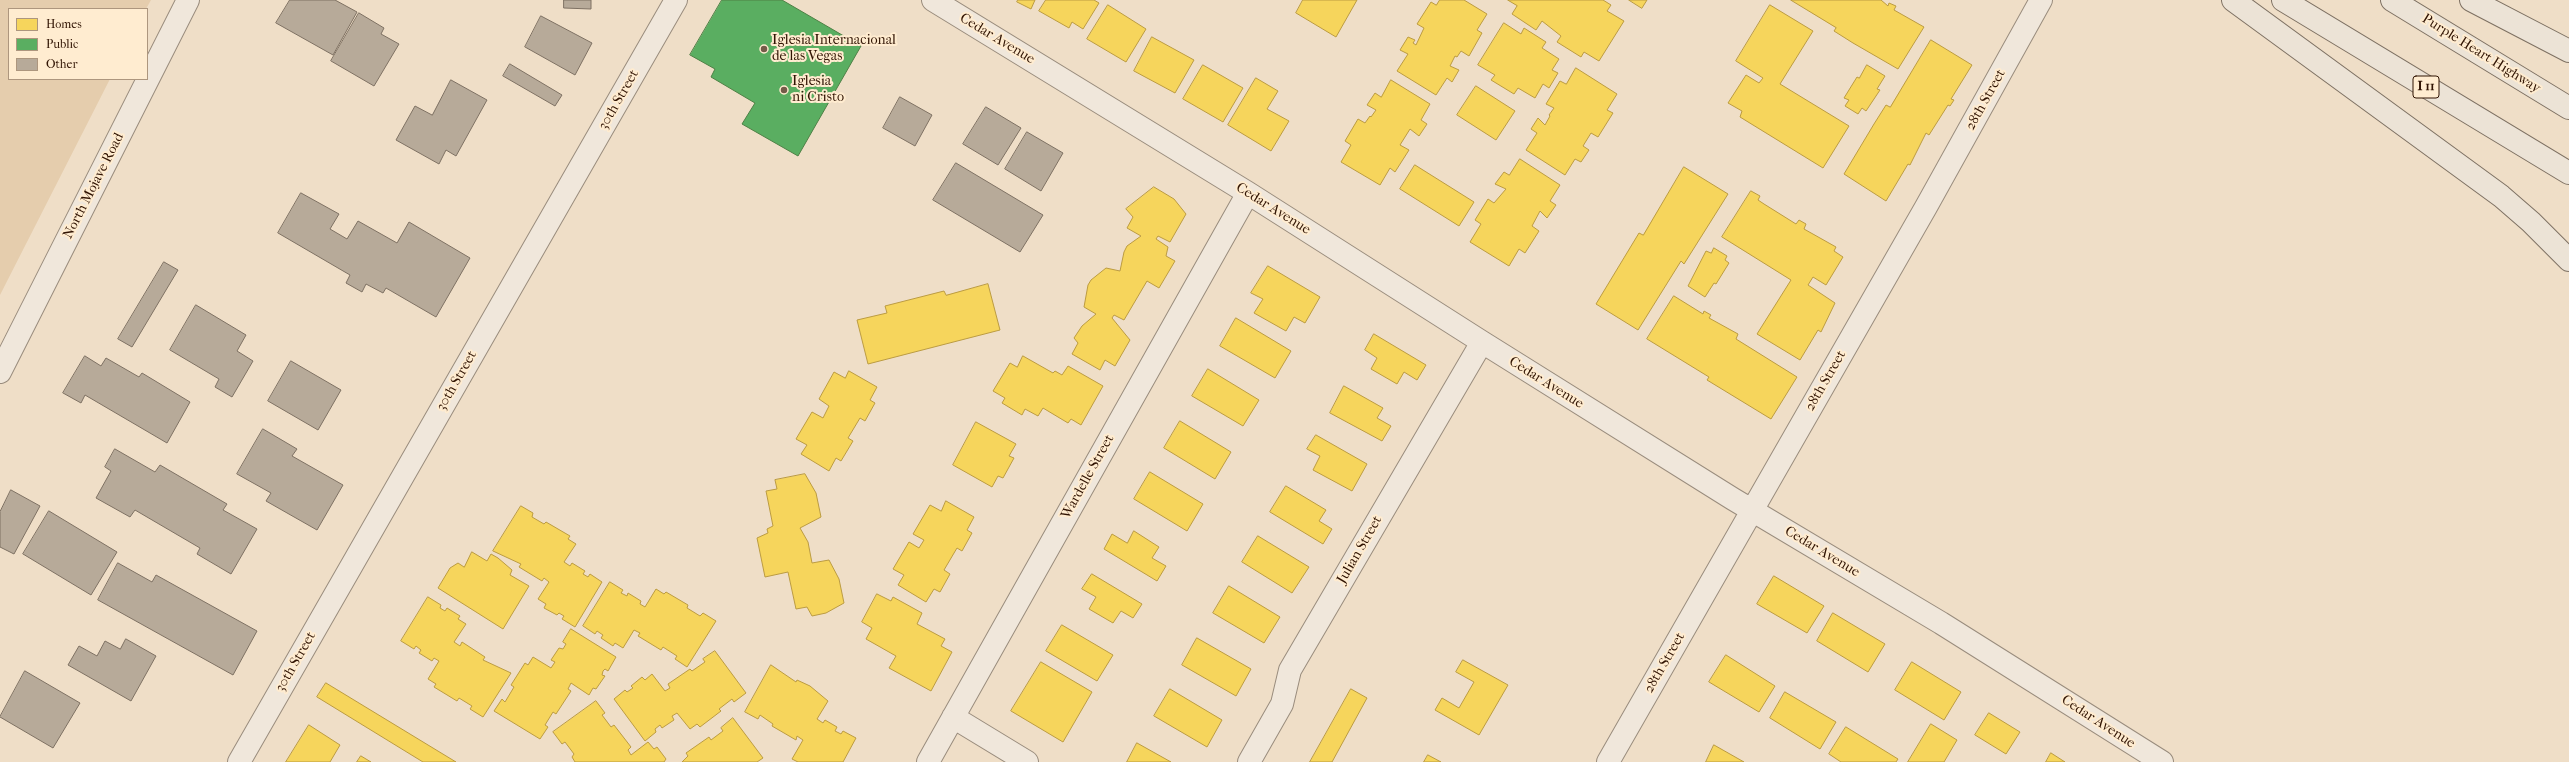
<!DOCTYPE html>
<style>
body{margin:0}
#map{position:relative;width:2569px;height:762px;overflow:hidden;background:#efdec7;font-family:"IM FELL French Canon",serif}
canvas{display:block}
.legend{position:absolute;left:8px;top:8px;width:140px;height:72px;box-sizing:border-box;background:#ffecd0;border:1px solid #ad967e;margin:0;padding:5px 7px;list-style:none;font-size:12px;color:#311403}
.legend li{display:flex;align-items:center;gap:8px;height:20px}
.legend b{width:20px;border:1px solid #ad967e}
</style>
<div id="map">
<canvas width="2569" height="762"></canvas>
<ul class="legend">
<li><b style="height:11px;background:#f6d55c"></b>Homes</li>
<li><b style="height:11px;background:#5aae61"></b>Public</li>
<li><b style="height:11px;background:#b7aa99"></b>Other</li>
</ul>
</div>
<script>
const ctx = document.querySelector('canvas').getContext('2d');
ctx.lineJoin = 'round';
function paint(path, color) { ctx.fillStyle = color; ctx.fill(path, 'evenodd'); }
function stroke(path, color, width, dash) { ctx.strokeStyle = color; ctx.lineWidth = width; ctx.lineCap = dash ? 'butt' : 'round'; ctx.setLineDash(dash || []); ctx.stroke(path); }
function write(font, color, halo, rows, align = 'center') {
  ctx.font = font + ' "IM FELL French Canon",serif'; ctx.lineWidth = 4; ctx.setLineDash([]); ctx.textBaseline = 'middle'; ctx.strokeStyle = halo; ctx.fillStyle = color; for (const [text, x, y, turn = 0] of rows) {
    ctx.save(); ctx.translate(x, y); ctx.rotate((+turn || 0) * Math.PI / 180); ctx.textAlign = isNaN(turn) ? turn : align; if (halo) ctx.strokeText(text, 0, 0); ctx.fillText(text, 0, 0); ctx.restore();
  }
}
const green = new Path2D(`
 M0,0h151l-5,9h-137v70h101l-110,216z`);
const homes = new Path2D(`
 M1018,0h17l-4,9 -14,-7z
 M1046,0h48l5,3 -16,26 -11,-7 -3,6 -30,-17z
 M1303,0h54l-21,37 -40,-24z
 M1440,0h24l23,14 -10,16 5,3 -13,23 -8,-5 -4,6 -2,-1 -5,10 9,4 -7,12 -5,-4 -11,17 -39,-24 11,-17 -8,-4 8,-13 7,3 -2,3 3,2 8,-17 -7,-4 14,-22 5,3z
 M1508,0h95l8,5 -4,6 17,10 -25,40 -15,-9 -3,5 -24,-15 4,-6 -19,-15 -6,9 -24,-16 5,-8z
 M1629,0h18l-5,8z
 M1791,0h90l7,6 1,-3 7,3 -2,4 30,17 -26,42 -45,-26 -19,-12 2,-3z
 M1108,5l38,24 -20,33 -39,-23z
 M1770,5l43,26 -33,53 69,42 -26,42 -83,-51 2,-6 -14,-8 18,-28 13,8 4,-5 -27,-17z
 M1504,23l17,11 3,-6 22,14 -4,6 17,11 -7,11 6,3 -9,15 -6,-4 -8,14 -17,-10 -4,6 -23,-14 4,-5 -17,-10z
 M1152,37l42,23 -19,33 -41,-22z
 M1931,40l41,25 -21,34 3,1 -4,6 -2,-1 -19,30 -3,-2 -16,32 -2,-1 -22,37 -42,-27 30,-50 12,-19 4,2z
 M1203,65l40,23 -20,34 -40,-23z
 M1867,65l18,11 -8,13 3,1 -14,21 -4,-3 -4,6 -13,-8 4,-6 -5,-2 13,-21 2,1z
 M1576,68l41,26 -10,16 6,3 -15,24 -7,-4 -8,13 6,4 -8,12 -6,-3 -10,16 -39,-25 11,-17 -6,-4 7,-11 7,7 5,-9 -1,-1 5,-7 -8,-4 14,-23 6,3z
 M1256,78l22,13 -11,18 22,12 -18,30 -43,-26z
 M1391,80l39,24 -9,16 6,4 -8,12 -9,-7 -10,16 9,5 -14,22 -5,-4 -10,17 -39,-23 10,-17 -6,-4 13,-22 7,4 5,-7 1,1 5,-7 -9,-5 8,-12 6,4z
 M1476,86l39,25 -19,29 -39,-25z
 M1520,159l40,26 -10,16 6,4 -9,13 -7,-7 -8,15 7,5 -14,22 -6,-4 -10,17 -39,-24 11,-18 -6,-4 13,-21 6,4 12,-14 -11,-5 9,-12 5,3z
 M1415,165l59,37 -15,24 -59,-37z
 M1684,167l44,27 -44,70 -3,-3 -43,69 -42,-26 43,-71 4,2z
 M1154,187l20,12 12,15 -16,28 -12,-6 -2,3 12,8 -2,9 9,5 -16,27 -12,-7 -23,39 -10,-5 -2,3 18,22 -15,26 -10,-6 -5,10 -28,-16 6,-11 -4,-5 8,-12 14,-12 -12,-7 4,-22 3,-5 15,-12 14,3 4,-19 3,-6 14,-10 -14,-8 6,-11 -7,-8z
 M1751,191l9,5 -2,4 6,4 32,20 3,-4 7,4 -2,5 32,18 -2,4 9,6 -17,28 -13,-8 -5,8 27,18 -14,29 -3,-2 -18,30 -43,-26 34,-54 -69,-43z
 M1714,248l13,8 -2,4 4,3 -13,21 -2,-1 -9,14 -17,-11 18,-35 5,2z
 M1268,266l52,31 -15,26 -11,-6 -8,14 -32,-18 9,-14 -12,-6z
 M988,284l12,46 -132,34 -11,-44 30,-7 -2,-7 59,-15 2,4z
 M1674,296l29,18 1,-3 7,4 -2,3 29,16 -2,5 61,38 -26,42 -64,-39 2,-3 -62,-38z
 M1236,318l55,33 -16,27 -55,-32z
 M1374,334l52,31 -9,15 -13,-8 -7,12 -26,-15 6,-11 -12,-8z
 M1023,356l30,17 2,-2 7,4 6,-9 35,20 -22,39 -10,-6 -3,4 -25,-15 -5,8 -13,-7 -3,6 -20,-12 3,-5 -12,-7 17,-28 7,4z
 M1208,369l51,31 -16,26 -51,-30z
 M849,371l28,16 -7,13 5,3 -10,18 -5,-3 -12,20 5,3 -12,20 -5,-3 -7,13 -28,-17 6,-9 -11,-6 16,-27 11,6 6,-12 -10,-7 15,-27 11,6z
 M1344,386l39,22 -6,10 14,8 -9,15 -52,-28z
 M1180,421l51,31 -16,27 -51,-31z
 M976,422l40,22 -7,12 5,2 -11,20 -5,-2 -6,11 -39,-22z
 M1316,435l51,29 -15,27 -39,-21 7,-14 -13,-7z
 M1150,472l53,32 -16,27 -53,-32z
 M805,474l11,19 5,24 -21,11 8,14 4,21 17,-3 10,19 5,24 -18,10 -14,3 -5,-9 -11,2 -8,-37 -23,5 -8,-39 11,-5 -1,-4 6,-3 -7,-35 11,-2 -2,-9z
 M1286,486l40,24 -7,11 13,8 -9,15 -53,-32z
 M946,501l28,16 -7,13 5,3 -10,18 -5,-3 -13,22 6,4 -10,18 -6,-3 -8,13 -28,-17 6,-10 -11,-6 16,-27 10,6 5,-8 -11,-6 17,-29 11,6z
 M521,506l12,7 -1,4 12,7 2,-2 24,14 -2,3 8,5 -12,18 6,4 2,-3 13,8 -2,3 5,3 2,-3 12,8 -27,45 -13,-8 2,-3 -5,-3 -2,2 -13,-7 2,-4 -8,-5 11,-17 -5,-4 -2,3 -23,-14 2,-3 -28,-13z
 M1134,531l25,16 -7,11 14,8 -9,15 -53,-32 8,-15 15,9z
 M1258,536l51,31 -17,26 -50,-31z
 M472,552l15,9 4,-7 7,4 14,12 -2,5 19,11 -26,43 -65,-41 12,-20 8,-5 6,4z
 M1092,574l50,30 -9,14 -12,-7 -8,12 -24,-14 7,-12 -14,-8z
 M1774,576l50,30 -17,27 -50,-29z
 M610,582l13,8 -2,3 6,3 1,-3 13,8 -1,3 5,3 11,-18 8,5 2,-2 22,13 -1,3 13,8 3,-3 13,8 -29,46 -12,-8 2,-3 -14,-9 -2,3 -23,-14 2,-3 -6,-3 -11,18 -8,-5 -2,3 -12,-8 2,-3 -6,-4 -2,3 -12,-8z
 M1229,586l51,31 -16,26 -51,-30z
 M877,594l14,7 2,-4 29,16 -5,11 28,15 -4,7 11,6 -21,39 -42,-23 7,-12 -30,-17 6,-11 -10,-6z
 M428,597l13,8 -1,3 5,3 2,-3 13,8 -2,3 8,5 -12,18 6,4 2,-4 23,15 -2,3 28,13 -28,44 -13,-8 2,-3 -13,-8 -2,3 -23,-14 2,-3 -8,-5 11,-18 -5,-3 -2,3 -13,-8 2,-3 -5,-4 -2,3 -13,-8z
 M1833,613l52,31 -17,28 -51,-31z
 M1062,625l51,30 -16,26 -51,-30z
 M571,629l45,28 -8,14 -3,-2 -2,2 -1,4 3,1 -9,13 -3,-1 -4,7 -18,-12 -3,6 3,2 -15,23 -3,-2 -8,13 3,2 -8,12 -46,-28 8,-12 3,3 9,-15 -3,-2 14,-22 3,2 5,-8 18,11 4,-6 -4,-2 8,-12 4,1 3,-5 -3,-2z
 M1197,638l54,31 -15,27 -54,-31z
 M715,651l31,42 -12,9 -2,-3 -13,10 2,2 -21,16 -3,-3 -7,5 -13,-16 -5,3 2,4 -12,8 -2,-3 -5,4 1,3 -11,9 -31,-42 11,-9 2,2 6,-4 -2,-2 11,-9 3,3 7,-6 13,17 5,-3 -2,-4 22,-15 2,2 13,-9 -2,-3z
 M1726,655l49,31 -16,26 -50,-30z
 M1463,660l45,25 -29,50 -44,-25 7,-12 17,10 15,-26 -18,-10z
 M1041,662l51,30 -29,50 -52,-31z
 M1912,662l49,30 -17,28 -49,-30z
 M771,665l25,17 1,-2 13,6 18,15 -11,18 6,4 2,-3 12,7 -2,4 6,3 2,-3 13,7 -13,24h-45l-6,-3 11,-19 -6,-4 -1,4 -24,-14 1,-2 -13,-9 -2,4 -13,-7z
 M326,683l130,79h-33l-106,-65z
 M1170,689l52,31 -15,27 -53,-31z
 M1351,689l16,9 -35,64h-22z
 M1785,692l51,30 -16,27 -50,-31z
 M596,701l9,12 -3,2 9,12 3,-2 17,22 -3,3 3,5 17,-13 6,7 3,-2 9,12 -2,3h-89l-3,-5 2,-3 -9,-12 -3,2 -9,-12z
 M1989,713l31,19 -14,22 -31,-19z
 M733,718l30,40 -6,4h-75l6,-6 -2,-3 23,-16 2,3 12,-9 -2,-3z
 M1931,724l26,16 -13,22h-36z
 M309,725l31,20 -10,17h-44z
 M1846,727l52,32 -2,3h-55l-12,-8z
 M1137,743l34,19h-44z
 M1714,745l30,17h-38z
 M2051,753l14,9h-19z
 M1428,755l13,7h-17z
 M361,756l10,6h-14z`);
const public = new Path2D(`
 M722,0h60l79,46 -63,110 -56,-32 13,-21 -44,-26 4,-8 -25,-14z`);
const building = new Path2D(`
 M290,0h45l22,12 -24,43 -57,-32z
 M564,0h27v9l-27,-1z
 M359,13l25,15 -3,6 18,10 -25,42 -43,-25z
 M541,16l51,27 -17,32 -50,-28z
 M510,64l52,31 -7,11 -52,-30z
 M451,80l36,20 -31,56 -10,-6 -7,14 -43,-24 19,-34 17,9z
 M900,97l32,18 -17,31 -32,-18z
 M986,107l35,21 -23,37 -35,-21z
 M1027,132l36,21 -22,38 -36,-22z
 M956,163l87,52 -23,37 -87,-52z
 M301,193l38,21 -9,15 17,10 11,-18 39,22 12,-21 61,36 -34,59 -50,-29 -3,5 -17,-9 -4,8 -16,-9 4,-8 -72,-42z
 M164,262l14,8 -46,77 -14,-8z
 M196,305l50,30 -9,16 16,10 -21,36 -17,-10 4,-8 -49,-29z
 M85,356l16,10 5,-8 33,19 3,-4 48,29 -23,41 -82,-48 -4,8 -18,-10z
 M291,361l50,29 -23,40 -50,-29z
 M263,429l34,20 -5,7 51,29 -26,45 -51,-29 5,-8 -34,-19z
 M115,449l40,23 5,-7 67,39 -4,6 34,19 -26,45 -34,-20 3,-6 -65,-38 -5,7 -34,-19 15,-27 -6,-4z
 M11,490l29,16 -26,48 -14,-7v-35z
 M49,511l68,41 -26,43 -68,-41z
 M118,563l34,19 4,-7 101,56 -24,44 -135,-75z
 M126,639l30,17 -25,45 -63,-36 11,-19 18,10 8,-15 15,8z
 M25,671l55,32 -27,45 -53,-31z`);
const minor = new Path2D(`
 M933,0l315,193 234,149 251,157 208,124 221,139
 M0,372l188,-372
 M953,717l74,45
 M239,762l437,-762
 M928,762l320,-569
 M1249,762l33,-58 8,-34 192,-328
 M1608,762l318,-555 115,-207`);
const highway = new Path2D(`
 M2233,0l268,196 30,26 38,38
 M2283,0l286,173
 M2392,0l177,108
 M2471,0l98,51`);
const markers = [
 [764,49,4,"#745b48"],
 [784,90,4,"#745b48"]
];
const shields = [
 [2426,87,26]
];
const shieldNames = [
 ["I 11",2426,87]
];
const streetNames = [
 ["Cedar Avenue",997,39,31],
 ["Purple Heart Highway",2481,54,32],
 ["30th Street",619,100,-60],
 ["28th Street",1986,100,-61],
 ["North Mojave Road",94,186,-63],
 ["Cedar Avenue",1273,209,32],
 ["30th Street",457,381,-60],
 ["28th Street",1826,381,-60],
 ["Cedar Avenue",1546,383,32],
 ["Wardelle Street",1088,477,-61],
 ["Julian Street",1360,550,-60],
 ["Cedar Avenue",1822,552,31],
 ["30th Street",296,662,-60],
 ["28th Street",1665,663,-60],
 ["Cedar Avenue",2098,722,33]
];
const poiNames = [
 ["Iglesia Internacional",772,41],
 ["de las Vegas",772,57],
 ["Iglesia",792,82],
 ["ni Cristo",792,98]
];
paint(green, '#e5cdad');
paint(homes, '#f6d55c');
stroke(homes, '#bb9b41', 1);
paint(public, '#5aae61');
stroke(public, '#4e8045', 1);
paint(building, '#b7aa99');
stroke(building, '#7e7163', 1);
stroke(minor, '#998c7d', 24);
stroke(highway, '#7e7163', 24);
stroke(minor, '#f0e7db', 22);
stroke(highway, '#ece3d6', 22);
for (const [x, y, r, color] of markers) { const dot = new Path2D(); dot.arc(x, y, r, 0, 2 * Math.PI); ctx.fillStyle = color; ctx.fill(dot); stroke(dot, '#ffecd0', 1.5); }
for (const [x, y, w] of shields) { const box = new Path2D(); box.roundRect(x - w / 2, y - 11, w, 22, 3); ctx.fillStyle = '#ffecd0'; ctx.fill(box); stroke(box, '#311403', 1); }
write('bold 13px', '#311403', null, shieldNames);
write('14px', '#311403', '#ffecd0', streetNames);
write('14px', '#311403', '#ffecd0', poiNames, 'left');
</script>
